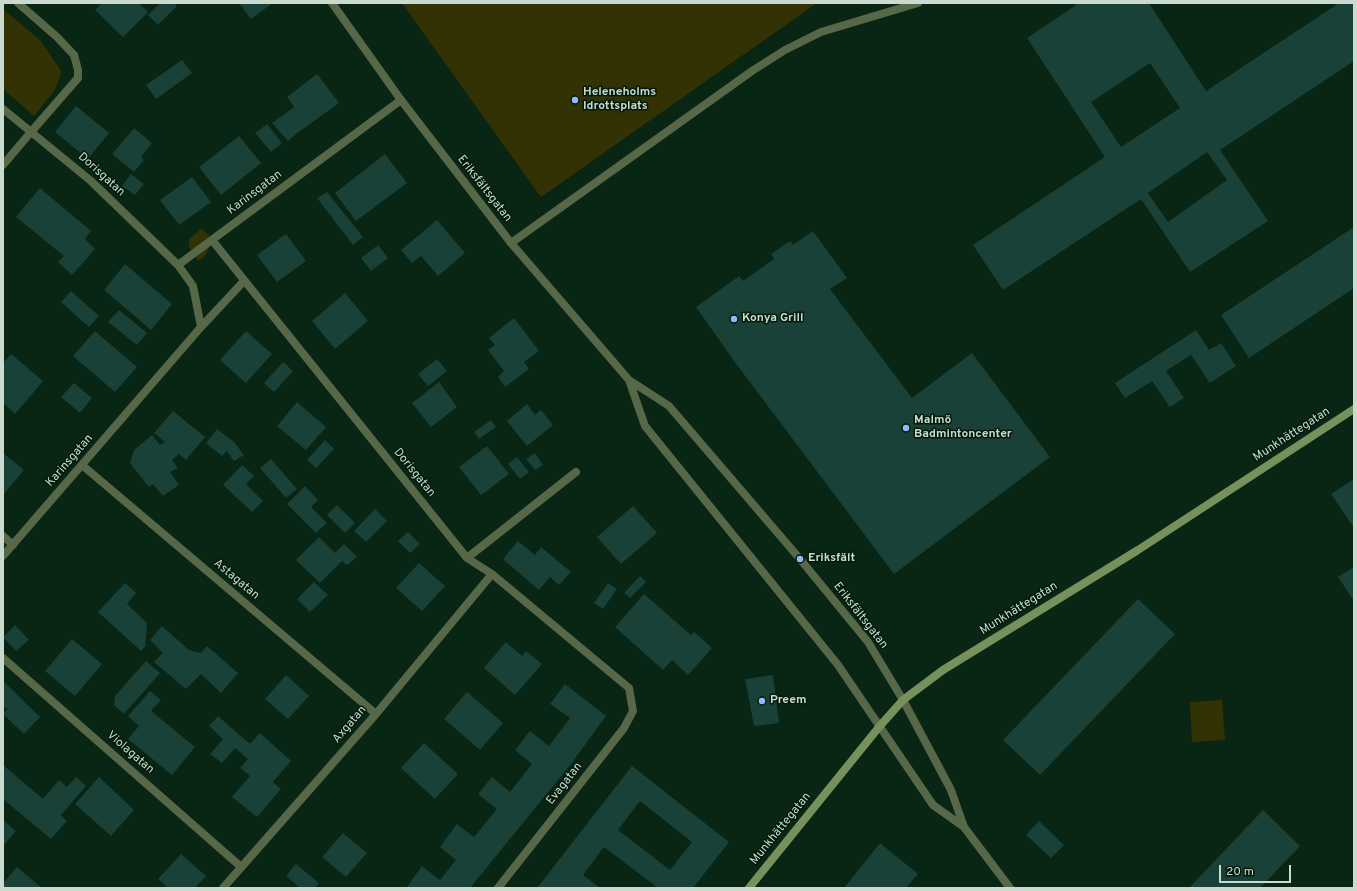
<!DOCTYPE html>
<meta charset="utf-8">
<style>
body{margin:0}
#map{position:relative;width:1357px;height:891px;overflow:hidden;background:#092514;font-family:Overpass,sans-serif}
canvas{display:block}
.frame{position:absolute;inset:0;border:4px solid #cadace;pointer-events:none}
.scale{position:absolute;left:1219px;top:865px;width:72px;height:18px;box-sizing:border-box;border:2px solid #cadace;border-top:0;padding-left:5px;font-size:12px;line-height:14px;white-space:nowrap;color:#cadace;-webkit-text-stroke:3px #011b0b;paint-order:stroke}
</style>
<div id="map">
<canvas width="1357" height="891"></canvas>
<div class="frame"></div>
<div class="scale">20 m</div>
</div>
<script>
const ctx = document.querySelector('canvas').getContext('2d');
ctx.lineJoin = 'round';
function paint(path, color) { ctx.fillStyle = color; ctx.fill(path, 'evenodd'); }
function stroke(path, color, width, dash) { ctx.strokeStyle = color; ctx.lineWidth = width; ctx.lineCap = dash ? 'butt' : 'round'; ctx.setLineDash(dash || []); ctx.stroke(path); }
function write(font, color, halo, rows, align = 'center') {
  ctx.font = font + ' Overpass,sans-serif'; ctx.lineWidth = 3; ctx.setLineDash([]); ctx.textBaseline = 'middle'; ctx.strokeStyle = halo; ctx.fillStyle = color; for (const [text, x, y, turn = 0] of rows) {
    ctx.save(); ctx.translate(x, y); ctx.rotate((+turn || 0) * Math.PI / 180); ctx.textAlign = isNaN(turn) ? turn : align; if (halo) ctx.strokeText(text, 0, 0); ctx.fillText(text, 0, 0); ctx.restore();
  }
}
const green = new Path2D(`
 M402,3h415l-276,194z
 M3,9l37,31 22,32 -8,19 -20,25 -31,-27z
 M201,229l8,6c-1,12 1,20 -11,26l-9,-14v-8z
 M1222,700l3,40 -33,2 -2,-40z`);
const building = new Path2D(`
 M102,3h37l9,9 -25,25 -28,-27z
 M160,3h14l3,3 -19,19 -10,-10z
 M239,3h34l-22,16z
 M1079,3h70l57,88 133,-88h15v58l-134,89 48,71 -78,51 -49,-73 -138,91 -30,-45 132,-88 -78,-119zM1150,63l30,45 -59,39 -30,-45zM1207,152l20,28 -59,42 -20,-29z
 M182,60l10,13 -36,26 -10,-14z
 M317,74l22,29 -43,31 -8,7 -16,-18 22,-16 -7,-10z
 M76,106l33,27 -21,26 -33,-27z
 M267,124l15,19 -11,9 -16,-19z
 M134,128l18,15 -11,14 3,3 -10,12 -22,-18z
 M239,136l22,27 -40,32 -22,-28z
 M385,154l22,29 -51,38 -21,-28z
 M131,174l13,10 -9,11 -13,-9z
 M192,177l19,25 -32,23 -19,-25z
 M40,188l51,43 -6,8 10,10 -23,26 -14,-13 6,-6 -48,-39z
 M327,192l36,45 -10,8 -36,-47z
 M437,220l28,33 -27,23 -17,-20 -9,7 -11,-13z
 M1354,227v61l-105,70 -28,-43z
 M813,231l34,47 -17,11 82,109 60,-45 78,104 -156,117 -160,-213 -38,-54 43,-31 4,5 31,-22 -3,-5 19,-13 3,4z
 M286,234l20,27 -29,21 -20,-27z
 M378,245l10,13 -17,13 -10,-13z
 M125,264l47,40 -21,26 -47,-40z
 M71,291l28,25 -10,11 -28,-25z
 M345,293l23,28 -33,28 -23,-28z
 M119,310l28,23 -10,12 -29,-23z
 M514,318l25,33 -15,11 5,7 -24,18 -7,-10 6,-6 -16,-21 7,-5 -6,-7z
 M1196,330l13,20 12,-7 15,23 -26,17 -19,-28 -25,16 18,27 -14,9 -18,-26 -27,17 -10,-15z
 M95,331l42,36 -22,25 -42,-36z
 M246,331l26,23 -26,29 -26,-23z
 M11,354l32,27 -28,33 -12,-11v-40z
 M437,359l10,12 -19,15 -10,-12z
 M283,362l10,9 -19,21 -10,-9z
 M439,382l18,25 -26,20 -19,-24z
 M74,383l18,15 -12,15 -19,-16z
 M297,402l29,25 -20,23 -29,-24z
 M527,404l8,11 6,-5 12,15 -26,21 -20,-25z
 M173,411l32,26 -19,23 -7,-6 -7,6 6,8 -8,4 9,13 -16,11 -10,-12 -4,3 -19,-24 4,-13 18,-15 8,10 5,-3 -11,-9z
 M491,420l5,7 -17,12 -5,-7z
 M217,429l17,13 10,13 -10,6 -7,-10 -5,5 -16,-13z
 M325,440l9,9 -18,19 -9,-8z
 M487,446l22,28 -28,21 -22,-28z
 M3,453l21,17 -21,25z
 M535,453l8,12 -8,5 -9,-11z
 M517,457l12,15 -9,7 -12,-15z
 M271,459l26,30 -11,9 -26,-30z
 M242,465l12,11 -8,8 17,17 -11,11 -29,-27z
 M1354,479v49l-23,-34z
 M305,486l13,14 -7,7 16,16 -11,10 -29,-29z
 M337,505l18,18 -10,10 -18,-18z
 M633,506l24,27 -36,31 -24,-27z
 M375,509l12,12 -21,21 -12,-11z
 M408,532l12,12 -10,9 -12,-12z
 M319,537l16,16 9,-9 13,13 -10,8 -5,-4 -22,22 -24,-23z
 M518,541l17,14 6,-8 30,25 -12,13 -9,-8 -11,13 -36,-31z
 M419,563l26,23 -23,25 -26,-23z
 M1354,567v34l-16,-24z
 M640,576l6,6 -16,16 -6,-5z
 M314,582l14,13 -18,17 -13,-13z
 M125,583l11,10 -9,11 20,19 -2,24 -4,4 -43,-39z
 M608,583l9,6 -14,20 -9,-6z
 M644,594l47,41 3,-3 18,16 -24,27 -16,-15 -9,10 -48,-43z
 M1138,599l37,35 -135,141 -37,-35z
 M15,625l14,15 -13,11 -13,-14z
 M162,626l27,24 12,3 6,-7 31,27 -17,20 -20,-19 -15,15 -32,-27 9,-9 -13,-13z
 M72,639l30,25 -27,32 -30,-25z
 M506,642l16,14 4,-5 16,13 -27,31 -31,-27z
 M146,661l14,12 -36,41 -10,-9 1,-9z
 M286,675l23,21 -21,23 -23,-20z
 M773,675l6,48 -25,3 -9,-47z
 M3,681l37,36 -16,17 -21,-20 4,-5 -4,-3z
 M565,684l41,32 -35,48 -101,124h-61l-2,-1 15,-21 18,14 16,-20 -16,-13 17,-23 17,13 23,-28 -19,-15 14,-17 18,15 22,-28 -17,-14 15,-19 19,15 21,-28 -20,-14z
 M150,691l11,9 -10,11 44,36 -23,28 -44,-36 11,-13 -11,-10z
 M467,692l36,31 -23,27 -36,-31z
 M218,716l32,28 10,-11 31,28 -18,21 8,7 -24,28 -25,-20 18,-21 -10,-8 8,-9 -13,-11 -13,15 -12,-9 13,-15 -14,-13z
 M424,743l34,31 -23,25 -34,-31z
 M3,765l40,34 16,-19 8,7 9,-10 10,9 -25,29 6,6 -16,18 -48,-40z
 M632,766l97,76 -36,46h-35l-54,-41 -21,28 17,13h-63zM640,801l52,41 -22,28 -52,-40z
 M99,777l35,33 -23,26 -36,-32z
 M1263,810l37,36 -40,42h-71z
 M3,820l13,11 -13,15z
 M1039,821l25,24 -13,13 -25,-23z
 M343,833l24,20 -21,24 -24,-20z
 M880,843l38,31 -12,14h-62z
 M181,854l25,22 -11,12h-27l-10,-9z
 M296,864l23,19 -4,5h-15l-14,-12z
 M17,867l25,21h-39v-5z`);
const service = new Path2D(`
 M18,3l39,34 17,18 4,15v8l-47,54
 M511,243l241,-172 33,-21 36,-18 97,-29`);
const minor = new Path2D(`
 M3,109l88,72 87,84 15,21 8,41 -198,229
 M3,165l28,-33
 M212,240l255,318 25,16 137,114 4,23 -9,17 -126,160
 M178,265l223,-165
 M201,327l43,-46
 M82,465l294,249
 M3,536l10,9
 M467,558l109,-86
 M3,658l237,208
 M223,888l153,-174 116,-140`);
const tertiary = new Path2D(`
 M332,3l69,97 110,143 118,137 40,26 131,153 68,83 35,58 48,90 13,37
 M629,380l16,46 193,239 95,140 31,22 46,61`);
const secondary = new Path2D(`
 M749,888l130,-161 24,-27 40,-30 195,-120 216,-141`);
const markers = [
 [575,100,4,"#96b6fd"],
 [734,319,4,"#96b6fd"],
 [906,428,4,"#96b6fd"],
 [800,559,4,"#96b6fd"],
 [762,701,4,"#96b6fd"]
];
const poiNames = [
 ["Heleneholms",583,93],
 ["Idrottsplats",583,107],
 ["Konya Grill",742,319],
 ["Malmö",914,421],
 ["Badmintoncenter",914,435],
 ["Eriksfält",808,559],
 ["Preem",770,701]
];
const streetNames = [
 ["Dorisgatan",101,175,42],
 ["Eriksfältsgatan",484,189,52],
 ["Karinsgatan",255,193,-37],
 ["Munkhättegatan",1292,435,-33],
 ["Karinsgatan",70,461,-49],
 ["Dorisgatan",414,473,51],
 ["Astagatan",236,580,40],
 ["Munkhättegatan",1019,609,-32],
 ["Eriksfältsgatan",860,616,52],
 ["Axgatan",350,725,-49],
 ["Violagatan",130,753,41],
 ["Evagatan",565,784,-52],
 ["Munkhättegatan",781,829,-51]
];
paint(green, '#333204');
paint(building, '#194138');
stroke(service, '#566847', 8);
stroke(minor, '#566847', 8);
stroke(tertiary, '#566847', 8);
stroke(secondary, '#76915c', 8);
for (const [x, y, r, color] of markers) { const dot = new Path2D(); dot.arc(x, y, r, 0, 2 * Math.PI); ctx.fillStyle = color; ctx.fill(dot); stroke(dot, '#011b0b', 1.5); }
write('bold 12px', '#cadace', '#011b0b', poiNames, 'left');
write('12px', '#cadace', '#011b0b', streetNames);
</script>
